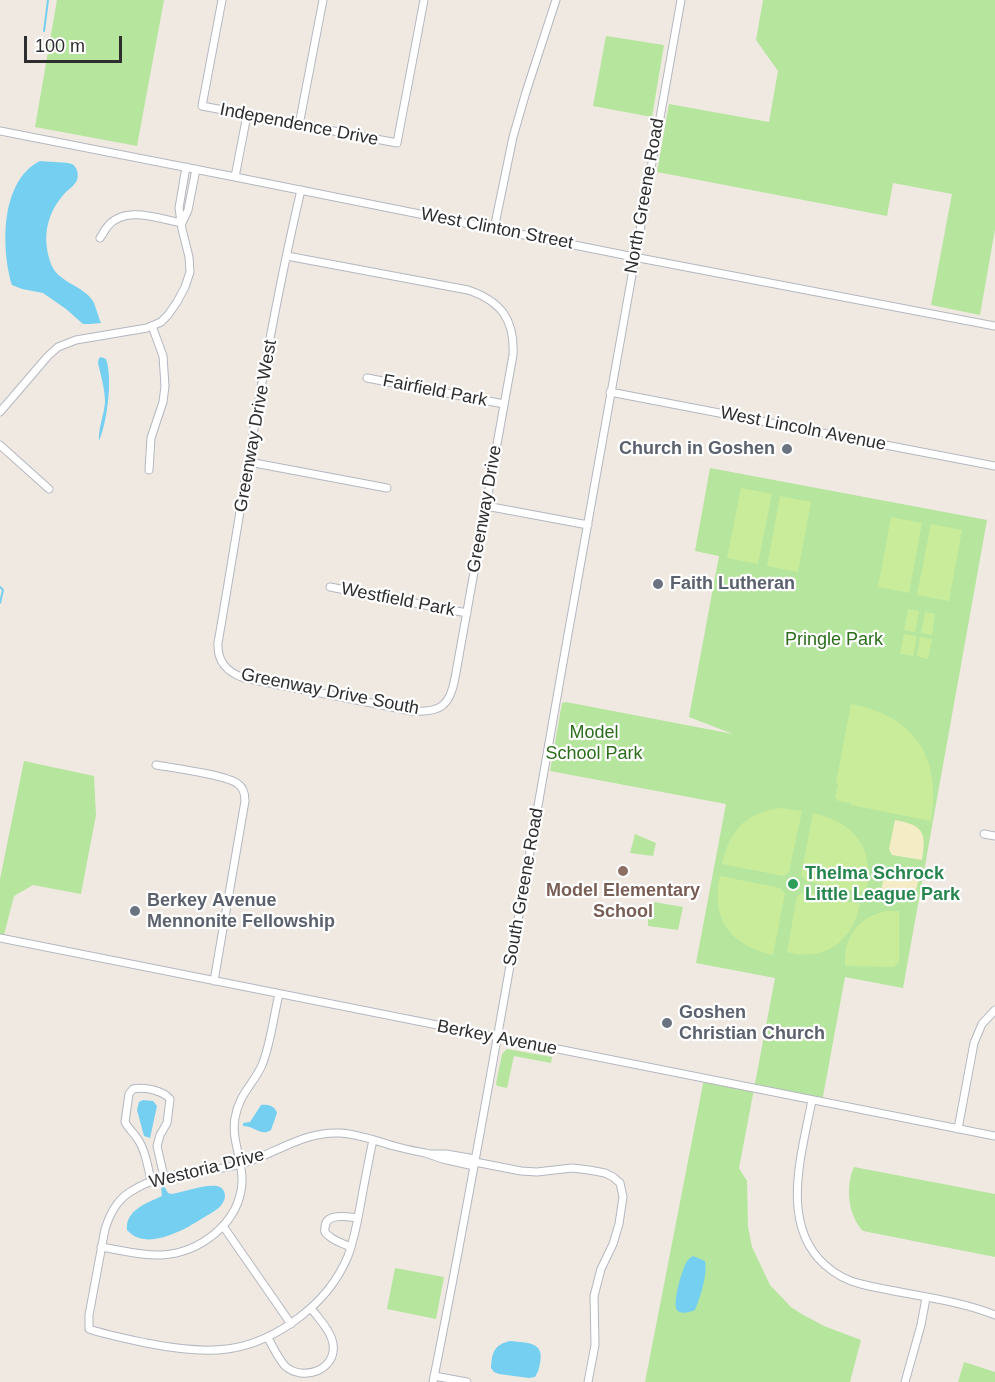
<!DOCTYPE html>
<style>
body{margin:0}
#map{position:relative;width:995px;height:1382px;overflow:hidden;background:#efe9e1;font-family:Arial,sans-serif}
canvas{display:block}
.scale{position:absolute;left:24px;top:36px;width:98px;height:27px;box-sizing:border-box;border:3px solid #2e2e2e;border-top:0;padding-left:8px;font-size:18px;line-height:21px;white-space:nowrap;color:#2e2e2e;-webkit-text-stroke:4px #fff;paint-order:stroke}
</style>
<div id="map">
<canvas width="995" height="1382"></canvas>
<div class="scale">100 m</div>
</div>
<script>
const ctx = document.querySelector('canvas').getContext('2d');
ctx.lineJoin = 'round';
function paint(path, color) { ctx.fillStyle = color; ctx.fill(path, 'evenodd'); }
function stroke(path, color, width, dash) { ctx.strokeStyle = color; ctx.lineWidth = width; ctx.lineCap = dash ? 'butt' : 'round'; ctx.setLineDash(dash || []); ctx.stroke(path); }
function write(font, color, halo, rows, align = 'center') {
  ctx.font = font + ' Arial,sans-serif'; ctx.lineWidth = 4.5; ctx.setLineDash([]); ctx.textBaseline = 'middle'; ctx.strokeStyle = halo; ctx.fillStyle = color; for (const [text, x, y, turn = 0] of rows) {
    ctx.save(); ctx.translate(x, y); ctx.rotate((+turn || 0) * Math.PI / 180); ctx.textAlign = isNaN(turn) ? turn : align; if (halo) ctx.strokeText(text, 0, 0); ctx.fillText(text, 0, 0); ctx.restore();
  }
}
const green = new Path2D(`
 M57,0h107l-27,146 -102,-19z
 M763,0h232v229l-15,86 -49,-10 21,-111 -59,-11 -6,33 -230,-44 12,-68 100,18 9,-51 -22,-31z
 M606,36l58,9 -12,72 -59,-11z
 M710,468l277,52 -84,468 -58,-11 -23,125 -68,-13 -15,79 8,13 1,46 4,20 18,38 21,22 9,6 24,13 37,14 -11,42h-205l59,-303 50,10 21,-111 -79,-15 30,-159 -176,-33 12,-68 4,-1 167,32 -44,-17 30,-161 -24,-5z
 M24,761l70,15 2,39 -15,79 -48,-9 -19,11 -10,39 -4,-1v-55z
 M635,834l21,9 -3,13 -23,-3z
 M654,902l29,5 -5,23 -30,-4v-19z
 M507,1049l45,8 -1,6 -37,-7 -7,32 -10,-2 -1,-2 6,-30z
 M854,1167l141,27v63l-132,-26c-15,-15 -18,-45 -9,-64z
 M395,1268l49,9 -8,42 -49,-10z
 M964,1362l31,10v10h-37z`);
const sand = new Path2D(`
 M895,820c28,5 32,12 27,40l-30,-5 -3,-6z
 M890,867l30,6 -3,14 -6,11 -11,4 -21,-1 6,-31z`);
const pitch = new Path2D(`
 M741,488l31,6 -14,70 -31,-6z
 M780,496l31,6 -13,70 -31,-6z
 M891,517l31,6 -13,70 -31,-6z
 M931,524l31,6 -13,71 -32,-6z
 M908,609l11,2 -4,21 -11,-2z
 M925,612l10,2 -3,21 -11,-2z
 M904,634l13,2 -4,20 -13,-2z
 M920,637l12,2 -4,20 -11,-3z
 M851,704c64,12 91,54 80,117l-80,-16v-2l-13,-2 -3,-4 3,-13 -2,-1z
 M779,808l23,3 -13,61 -5,4 -62,-12c8,-34 22,-50 57,-56z
 M813,813c43,10 62,36 53,80l-60,-12 -5,-6z
 M720,876l60,12 5,5 -12,62c-42,-10 -63,-35 -53,-79z
 M804,892l56,12c-8,38 -35,58 -73,48l10,-56z
 M886,911h13v51l-5,5 -49,-1c-1,-30 12,-48 41,-55z`);
const water = new Path2D(`
 M40,161c7,1 27,1 32,3 5,3 7,10 5,16 -2,5 -8,9 -12,13 -18,20 -23,43 -15,68 6,22 32,23 43,40 3,6 5,15 8,22l-11,1h-7l-17,-15 -23,-16 -21,-4 -10,-4c-11,-37 -12,-104 28,-124z
 M101,357l5,2c7,19 1,64 -7,82 -1,-13 5,-25 6,-39 0,-13 -4,-26 -7,-39l1,-5z
 M143,1100l10,1 4,5 -7,32 -6,-2 -7,-26 2,-8z
 M261,1105c7,-1 14,1 16,8l-6,17c-10,7 -16,-4 -28,-4v-3l7,-1z
 M164,1186l4,7 3,1c13,-2 33,-10 46,-8 9,2 10,12 5,18 -4,6 -13,10 -19,14 -19,12 -57,34 -76,12 -2,-20 20,-27 35,-34l-1,-9z
 M693,1256l12,5c3,13 -5,37 -10,49 -5,2 -15,5 -18,0 -5,-6 5,-40 9,-47 2,-4 3,-4 7,-7z
 M510,1341c16,2 35,0 30,22 -1,6 -2,9 -5,14l-6,1 -30,-4 -5,-2 -3,-4c1,-16 3,-23 19,-27z`);
const stream = new Path2D(`
 M44,31l4,-31
 M0,587l3,3 -3,13`);
const minor = new Path2D(`
 M222,0l-20,106 195,37 27,-143
 M299,125l24,-125
 M0,131l235,46 399,80 361,69
 M235,177l12,-62
 M182,223l6,-13 8,-41
 M494,229l19,-92 13,-45 30,-92
 M100,238c3,-4 5,-9 8,-12 17,-21 52,-7 74,-3
 M287,256l181,34c33,11 47,30 45,65l-58,323c-5,28 -15,35 -43,33l-168,-33c-17,-6 -27,-16 -26,-35 26,-151 48,-304 83,-453
 M367,378l137,26
 M610,392l385,74
 M0,412l48,-56 10,-9 18,-7 71,-12 14,-6 7,-7 9,-13 8,-15 5,-15 -1,-15 -7,-28 -3,-21 7,-41
 M0,445l49,44
 M249,462l138,26
 M149,470l2,-32 12,-36 2,-16 -2,-30 -11,-30
 M486,506l102,19
 M330,587l137,26
 M156,765c17,3 71,10 82,19 6,4 7,10 7,17l-31,180
 M984,834l11,2
 M0,938l995,198
 M812,1100c-10,53 -33,124 13,165 10,9 23,16 36,19 44,11 91,14 134,31
 M958,1129l16,-86 8,-19 13,-14
 M373,1140c-5,23 -9,45 -13,67 -3,17 -6,33 -12,49 -10,24 -26,44 -47,60 -51,40 -94,39 -155,27 -19,-4 -39,-8 -57,-14v-14l16,-86c5,-15 11,-28 25,-37 35,-23 73,-17 111,-28 34,-10 63,-33 99,-31 19,1 36,8 54,13 10,3 21,5 31,7 8,2 15,6 22,7 9,2 18,4 27,6
 M431,1154h15l29,5
 M475,1162l46,9 16,1 35,-4 17,2 16,3 8,4 7,6 3,14 -4,27 -6,20 -12,25 -7,27 1,49 -7,37
 M151,1181c-3,-14 -6,-32 -14,-43 -4,-6 -9,-10 -12,-16l4,-28 4,-5c12,-2 29,1 37,10l-3,24 -7,12 -3,11 7,31
 M223,1226l68,98
 M101,1247c20,3 40,9 60,8 39,-2 79,-32 81,-73 1,-22 -11,-42 -7,-64 4,-24 18,-33 27,-53 8,-19 12,-50 17,-71
 M351,1247c-7,-3 -17,-6 -22,-11 -3,-2 -5,-5 -4,-8 0,-16 23,-11 33,-10
 M268,1338c5,9 10,20 17,28 18,16 52,4 48,-22 -2,-13 -14,-25 -22,-36
 M434,1376l33,6
 M433,1382c32,-159 60,-319 88,-479 53,-301 104,-602 160,-903
 M905,1382l16,-57 5,-27`);
const markers = [
 [787,449,6,"#6b7280"],
 [658,584,6,"#6b7280"],
 [623,871,6,"#8d6e63"],
 [793,884,6,"#2e9e5b"],
 [135,911,6,"#6b7280"],
 [667,1023,6,"#6b7280"]
];
const streetNames = [
 ["Independence Drive",299,125,11],
 ["North Greene Road",645,196,-80],
 ["West Clinton Street",497,229,11],
 ["Fairfield Park",435,391,11],
 ["Greenway Drive West",256,426,-80],
 ["West Lincoln Avenue",803,429,11],
 ["Greenway Drive",485,509,-80],
 ["Westfield Park",398,600,11],
 ["Greenway Drive South",330,692,11],
 ["South Greene Road",524,887,-80],
 ["Berkey Avenue",497,1038,11],
 ["Westoria Drive",207,1169,-14]
];
const worshipNames = [
 ["Church in Goshen",775,449,"right"],
 ["Faith Lutheran",670,584],
 ["Berkey Avenue",147,901],
 ["Mennonite Fellowship",147,922],
 ["Goshen",679,1013],
 ["Christian Church",679,1034]
];
const parkNames = [
 ["Pringle Park",834,640],
 ["Model",594,733],
 ["School Park",594,754]
];
const leisureNames = [
 ["Thelma Schrock",805,874],
 ["Little League Park",805,895]
];
const educationNames = [
 ["Model Elementary",623,891],
 ["School",623,912]
];
paint(green, '#b6e59e');
paint(sand, '#f3ecc5');
paint(pitch, '#c9ec9a');
paint(water, '#75cff0');
stroke(stream, '#75cff0', 2);
stroke(minor, '#b4b7c1', 9);
stroke(minor, '#fff', 7);
for (const [x, y, r, color] of markers) { const dot = new Path2D(); dot.arc(x, y, r, 0, 2 * Math.PI); ctx.fillStyle = color; ctx.fill(dot); stroke(dot, '#fff', 2); }
write('18px', '#2e2e2e', '#fff', streetNames);
write('bold 18px', '#5b616d', '#fff', worshipNames, 'left');
write('18px', '#2c6e1b', '#fff', parkNames);
write('bold 18px', '#27864d', '#fff', leisureNames, 'left');
write('bold 18px', '#785e54', '#fff', educationNames);
</script>
